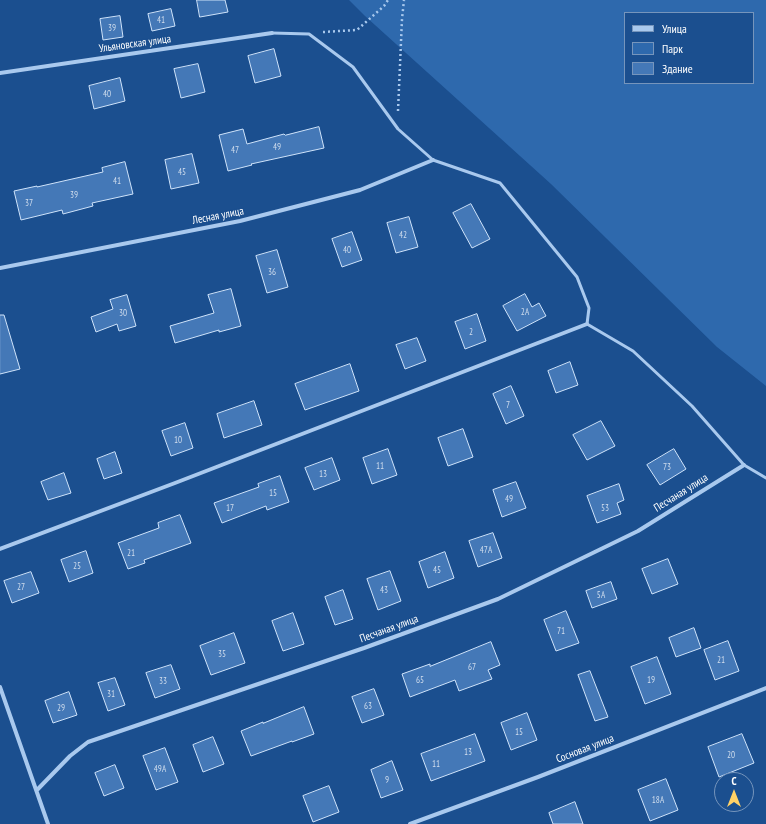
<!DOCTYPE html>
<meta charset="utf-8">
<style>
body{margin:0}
#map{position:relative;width:766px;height:824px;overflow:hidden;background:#1b4f8f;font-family:"PT Sans Narrow",sans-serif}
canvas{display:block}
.legend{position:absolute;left:624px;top:12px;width:130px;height:72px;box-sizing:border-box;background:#1b4f8f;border:1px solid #7695bc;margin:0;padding:5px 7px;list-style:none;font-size:12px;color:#fff}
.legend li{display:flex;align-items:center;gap:8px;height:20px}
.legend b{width:20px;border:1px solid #7695bc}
.north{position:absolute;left:714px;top:772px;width:40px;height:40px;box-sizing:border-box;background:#1b4f8f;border:1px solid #7695bc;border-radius:50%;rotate:0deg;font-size:11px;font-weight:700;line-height:16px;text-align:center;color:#fff}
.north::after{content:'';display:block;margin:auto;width:14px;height:18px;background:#ffd166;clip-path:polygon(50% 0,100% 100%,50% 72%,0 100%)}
</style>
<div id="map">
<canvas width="766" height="824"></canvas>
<ul class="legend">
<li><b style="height:5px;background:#a9c9ee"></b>Улица</li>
<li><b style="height:11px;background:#2e69ad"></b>Парк</li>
<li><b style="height:11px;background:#4478b7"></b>Здание</li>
</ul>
<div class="north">С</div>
</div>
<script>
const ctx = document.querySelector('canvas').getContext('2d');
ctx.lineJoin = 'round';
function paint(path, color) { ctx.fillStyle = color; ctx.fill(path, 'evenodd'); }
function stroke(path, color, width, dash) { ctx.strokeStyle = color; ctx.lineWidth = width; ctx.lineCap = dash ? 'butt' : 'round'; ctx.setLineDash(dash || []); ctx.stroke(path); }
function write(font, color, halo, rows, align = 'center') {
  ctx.font = font + ' "PT Sans Narrow",sans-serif'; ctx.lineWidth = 3; ctx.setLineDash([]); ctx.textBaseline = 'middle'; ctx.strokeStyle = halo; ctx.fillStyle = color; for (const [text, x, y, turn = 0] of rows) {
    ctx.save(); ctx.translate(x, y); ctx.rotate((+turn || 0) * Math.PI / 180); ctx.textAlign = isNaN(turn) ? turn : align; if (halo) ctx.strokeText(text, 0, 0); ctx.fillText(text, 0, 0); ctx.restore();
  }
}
const green = new Path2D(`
 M349,0h417v386l-49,-39 -166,-163 -186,-168zM625,13h128v70h-128z`);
const building = new Path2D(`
 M197,0h28l3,12 -28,5z
 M171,9l4,17 -23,5 -4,-17z
 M120,16l3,21 -20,3 -3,-21z
 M274,49l7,27 -26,7 -7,-27z
 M198,64l7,28 -24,6 -7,-29z
 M120,78l5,23 -31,8 -5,-23z
 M319,127l5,21 -73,16 1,1 -24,6 -9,-36 24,-6 4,15 37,-10 1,1z
 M192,154l7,29 -28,6 -6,-29z
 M125,162l8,32 -41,9 1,3 -30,8 -1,-4 -41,10 -7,-29 23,-5v1l66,-15 -1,-4z
 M471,204l19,35 -18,9 -19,-35z
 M409,217l9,30 -22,6 -9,-30z
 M352,232l10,28 -20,7 -10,-28z
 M277,250l11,37 -21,6 -11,-37z
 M231,289l10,37 -22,6v-2l-44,13 -5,-17 44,-13 -6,-18z
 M525,294l7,13 7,-4 7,13 -29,15 -14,-25z
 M127,295l9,31 -17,5 -2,-7 -21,8 -5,-15 22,-8 -3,-9z
 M477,314l9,27 -21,8 -10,-27z
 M0,315h4l16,54 -20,5z
 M417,338l9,23 -21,8 -9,-24z
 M570,362l8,23 -22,8 -8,-22z
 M350,364l9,27 -54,19 -10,-26z
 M511,386l13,30 -18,8 -13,-30z
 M254,401l8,24 -38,13 -7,-24z
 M601,421l14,25 -28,14 -14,-25z
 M185,423l8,25 -22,8 -9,-25z
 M463,429l10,28 -25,9 -10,-28z
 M388,449l9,26 -25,9 -9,-26z
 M674,449l12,20 -26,16 -13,-20z
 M115,452l7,21 -18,6 -7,-20z
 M332,458l8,22 -26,10 -9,-22z
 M64,473l7,20 -23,7 -7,-18z
 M280,476l9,26 -22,8 -1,-4 -44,17 -8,-20 45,-16 -1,-3z
 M516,482l10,26 -24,9 -9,-27z
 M619,484l5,16 -7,3 4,11 -24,9 -10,-27z
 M180,515l11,28 -47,17 1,3 -17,6 -10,-26 41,-15 -1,-5z
 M493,533l9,25 -24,9 -9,-26z
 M86,551l7,22 -24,9 -8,-22z
 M445,552l9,26 -26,10 -9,-26z
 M668,559l10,25 -26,10 -10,-25z
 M390,571l11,30 -23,9 -11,-31z
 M31,572l8,21 -27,10 -8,-22z
 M611,582l6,17 -25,9 -6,-17z
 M343,590l10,29 -18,6 -10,-28z
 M566,611l13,32 -23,8 -12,-31z
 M293,613l11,31 -21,7 -11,-30z
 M694,628l7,20 -25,9 -7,-19z
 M234,633l11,30 -34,12 -11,-29z
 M728,641l11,30 -24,9 -11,-30z
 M491,642l9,23 -12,5 4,9 -33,12 -4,-11 -45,17 -8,-23 28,-10v2z
 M657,657l14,37 -26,10 -14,-37z
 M171,665l9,24 -25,9 -9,-25z
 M590,671l18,46 -13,4 -17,-46z
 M115,678l10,27 -17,6 -10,-28z
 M374,689l10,26 -22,8 -10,-26z
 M69,692l8,23 -24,8 -8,-22z
 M304,707l10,27 -22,8v-1l-41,15 -10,-25 22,-9v1z
 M527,713l10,27 -26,10 -10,-27z
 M475,734l10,27 -54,20 -10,-27z
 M742,734l12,29 -35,14 -11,-30z
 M213,737l11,27 -21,8 -10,-27z
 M165,748l13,34 -22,8 -13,-34z
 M392,761l11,29 -22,8 -10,-28z
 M115,765l9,23 -20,8 -9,-23z
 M666,779l12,31 -28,11 -12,-31z
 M329,786l10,26 -26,10 -10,-26z
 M575,802l8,22h-30l-4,-11z`);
const path = new Path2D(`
 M323,32l34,-2 27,-24 4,-6
 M398,111l4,-92 2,-19`);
const service = new Path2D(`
 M272,33l37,1 44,33 45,62 35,31 67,23 77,94 12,31 -2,16 46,27 59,55 52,59 22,13`);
const minor = new Path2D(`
 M0,73l272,-40
 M0,268l240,-47 120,-31 73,-30
 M0,549l175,-66 412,-159
 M0,687l48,137
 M37,790l33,-34 18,-14 276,-94 134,-49 140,-68 106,-66
 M410,824l128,-47 228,-89`);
const numberNames = [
 ["41",161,20],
 ["39",112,28],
 ["40",107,94],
 ["49",277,147],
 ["47",235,150],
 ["45",182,172],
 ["41",117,181],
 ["39",74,195],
 ["37",29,203],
 ["42",403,235],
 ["40",347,250],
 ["36",272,272],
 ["2А",525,312],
 ["30",123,313],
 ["2",471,332],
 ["7",508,405],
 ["10",178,440],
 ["11",380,466],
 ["73",667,467],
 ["13",323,474],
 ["15",273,493],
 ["49",509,499],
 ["17",230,508],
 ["53",605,508],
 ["47А",486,550],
 ["21",131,553],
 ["25",77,566],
 ["45",437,570],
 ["27",21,587],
 ["43",384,590],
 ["5А",601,595],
 ["71",561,631],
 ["35",222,654],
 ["21",721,660],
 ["67",472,667],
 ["65",420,680],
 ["19",651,680],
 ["33",163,681],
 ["31",111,694],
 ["63",368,706],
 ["29",61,708],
 ["15",519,732],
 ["13",468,752],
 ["20",731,755],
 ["11",436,764],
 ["49А",160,769],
 ["9",387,780],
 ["18А",658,800]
];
const streetNames = [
 ["Ульяновская улица",135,44,-8],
 ["Лесная улица",218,216,-11],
 ["Песчаная улица",681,493,-32],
 ["Песчаная улица",389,629,-20],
 ["Сосновая улица",585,749,-21]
];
paint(green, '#2e69ad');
paint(building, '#4478b7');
stroke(building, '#cfe3fa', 1);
stroke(path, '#a9c9ee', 2.5, [2, 3]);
stroke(service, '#a9c9ee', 3);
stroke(minor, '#a9c9ee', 4);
write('9px', '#d0dded', null, numberNames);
write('11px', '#fff', '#1b4f8f', streetNames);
</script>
